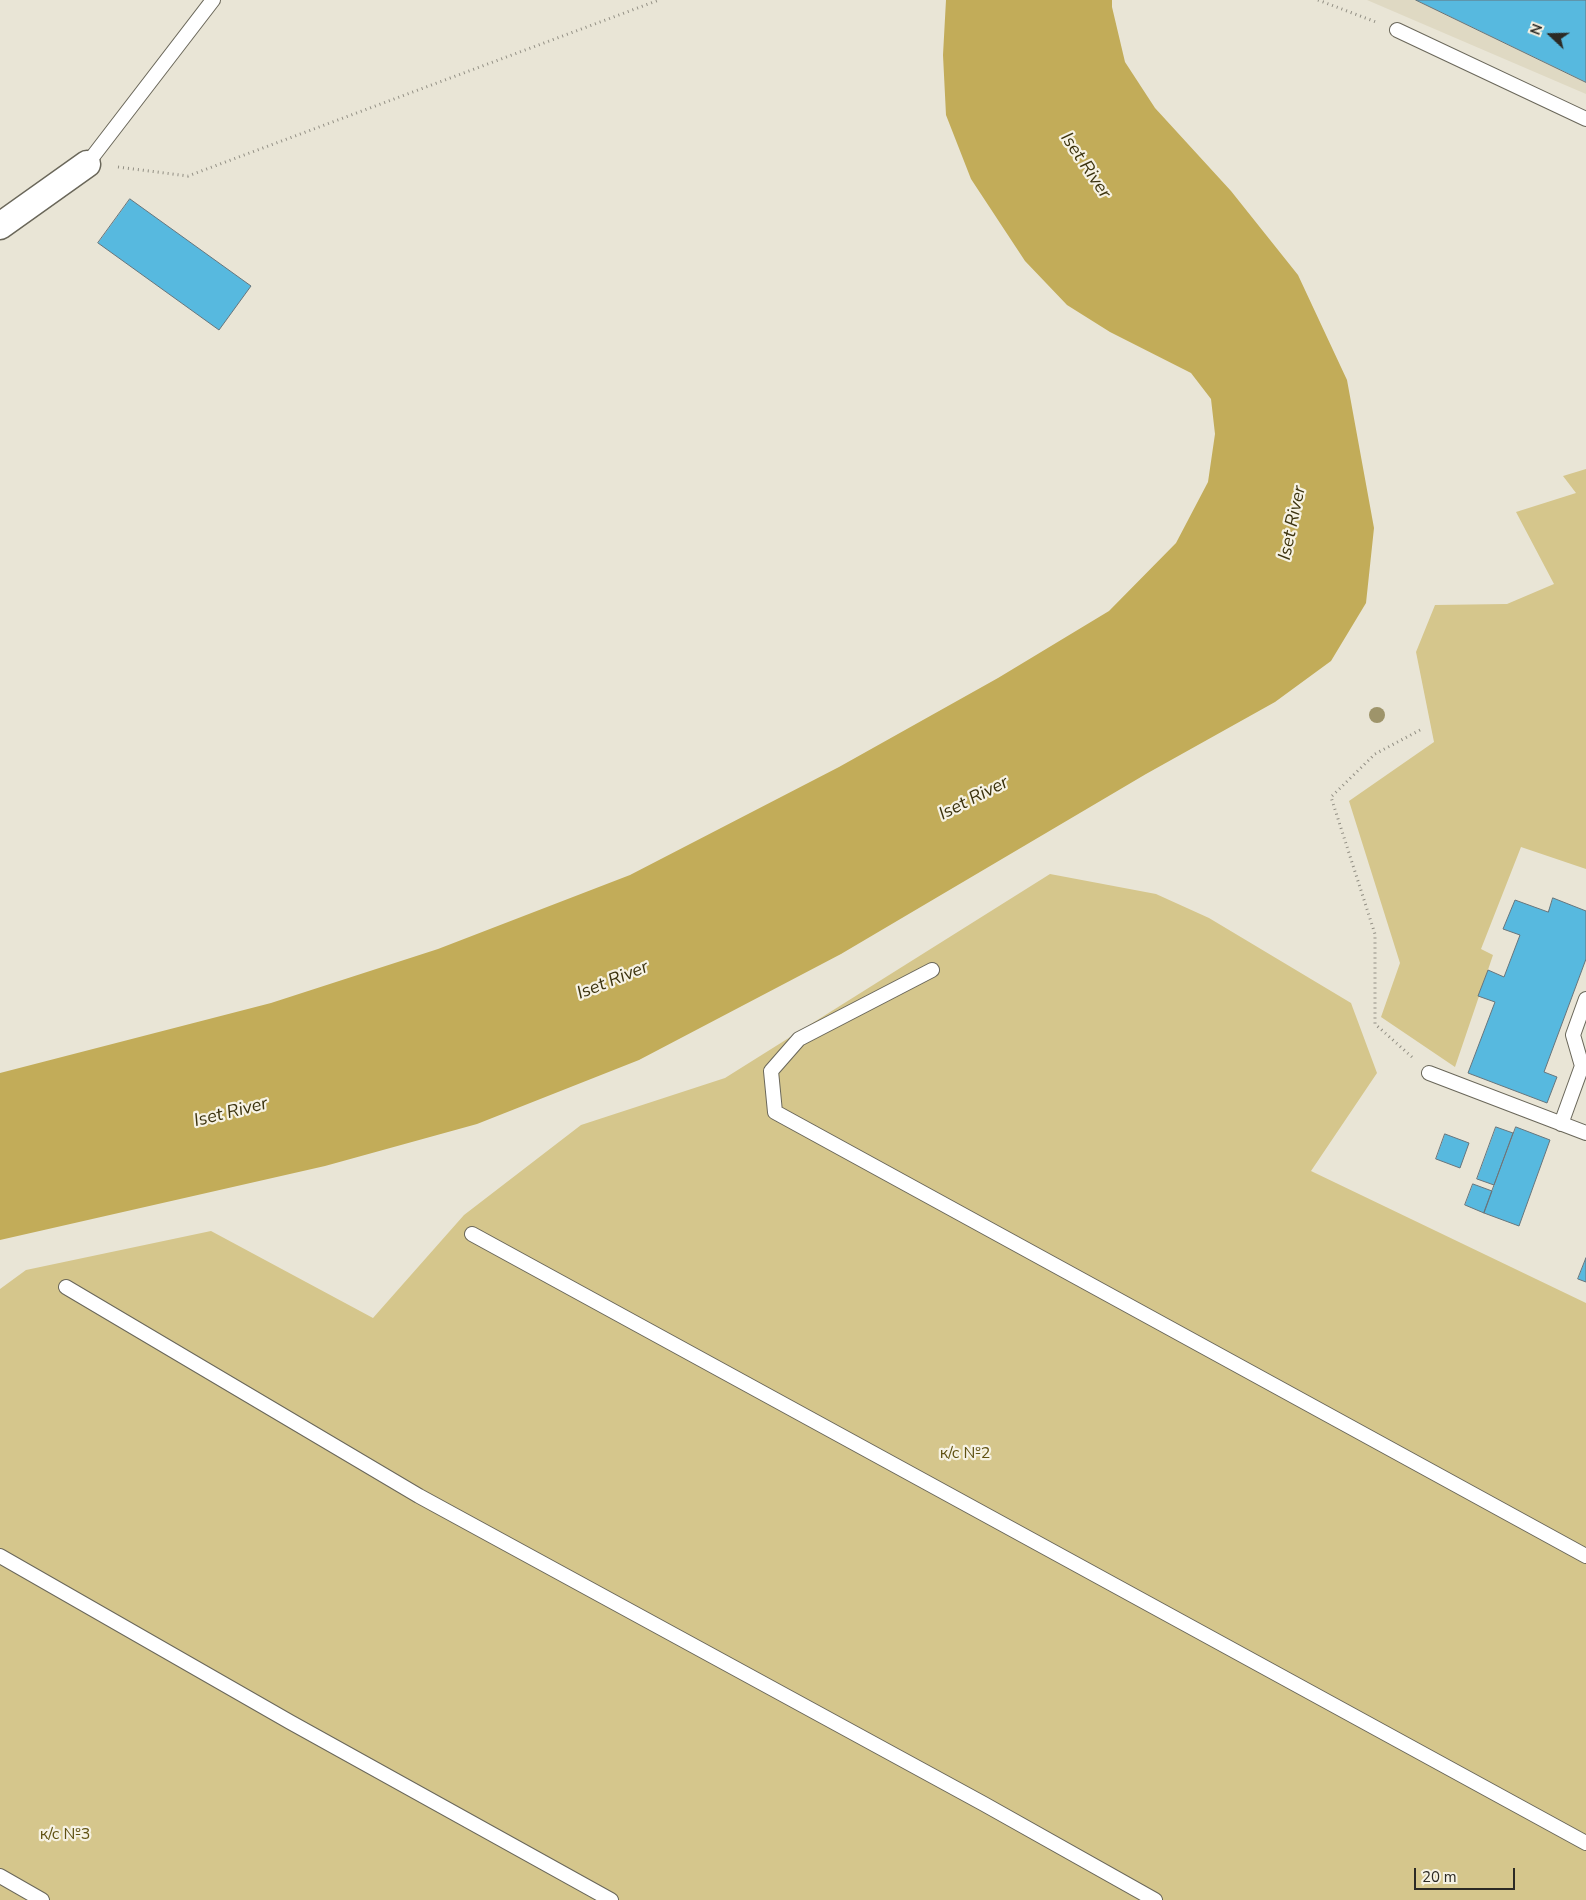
<!DOCTYPE html>
<meta charset="utf-8">
<style>
body{margin:0}
#map{position:relative;width:1586px;height:1900px;overflow:hidden;background:#e9e5d6;font-family:"Nunito Sans",sans-serif}
canvas{display:block}
.north{position:absolute;left:1526px;top:10px;width:50px;height:50px;-webkit-text-stroke:4px #f6f2e3;paint-order:stroke;rotate:291deg;font-size:14px;font-weight:700;line-height:20px;text-align:center;color:#2c2a25}
.north::after{content:'';display:block;margin:auto;width:18px;height:22px;background:#2c2a25;clip-path:polygon(50% 0,100% 100%,50% 72%,0 100%)}
.scale{position:absolute;left:1414px;top:1868px;width:101px;height:22px;box-sizing:border-box;border:2px solid #2c2a25;border-top:0;padding-left:6px;font-size:15px;line-height:18px;white-space:nowrap;color:#2c2a25;-webkit-text-stroke:4px #f6f2e3;paint-order:stroke}
</style>
<div id="map">
<canvas width="1586" height="1900"></canvas>
<div class="north">N</div>
<div class="scale">20 m</div>
</div>
<script>
const ctx = document.querySelector('canvas').getContext('2d');
ctx.lineJoin = 'round';
function paint(path, color) { ctx.fillStyle = color; ctx.fill(path, 'evenodd'); }
function stroke(path, color, width, dash) { ctx.strokeStyle = color; ctx.lineWidth = width; ctx.lineCap = dash ? 'butt' : 'round'; ctx.setLineDash(dash || []); ctx.stroke(path); }
function write(font, color, halo, rows, align = 'center') {
  ctx.font = font + ' "Nunito Sans",sans-serif'; ctx.lineWidth = 4.5; ctx.setLineDash([]); ctx.textBaseline = 'middle'; ctx.strokeStyle = halo; ctx.fillStyle = color; for (const [text, x, y, turn = 0] of rows) {
    ctx.save(); ctx.translate(x, y); ctx.rotate((+turn || 0) * Math.PI / 180); ctx.textAlign = isNaN(turn) ? turn : align; if (halo) ctx.strokeText(text, 0, 0); ctx.fillText(text, 0, 0); ctx.restore();
  }
}
const built = new Path2D(`
 M1367,0h219v94z`);
const green = new Path2D(`
 M1586,469v400l-65,-22 -40,102 12,6 -38,112 -74,-50 19,-54 -51,-162 85,-59 -18,-90 19,-47 72,-1 47,-20 -38,-72 60,-19 -13,-17z
 M1050,874l106,20 53,24 142,85 26,70 -66,98 275,132v597h-1586v-611l26,-19 185,-39 162,87 91,-103 117,-90 144,-47z`);
const water = new Path2D(`
 M946,0h166v7l13,55 30,46 76,83 67,84 49,105 27,148 -8,75 -35,58 -56,41 -129,72 -305,180 -202,106 -162,64 -152,42 -325,74v-167l271,-70 167,-54 192,-74 209,-108 159,-89 111,-67 67,-68 32,-61 7,-48 -4,-35 -20,-26 -81,-41 -43,-27 -42,-44 -54,-82 -25,-64 -3,-60z`);
const building = new Path2D(`
 M1416,0h170v82z
 M130,199l121,87 -32,44 -121,-87z
 M1553,898l33,13v48l-42,113 13,5 -10,26 -79,-30 27,-71 -17,-6 10,-26 16,7 16,-42 -17,-6 12,-29 33,12z
 M1496,1127l17,6 -19,52 -17,-6z
 M1516,1127l34,13 -31,86 -35,-13z
 M1445,1134l24,9 -9,25 -24,-9z
 M1473,1184l19,7 -8,22 -19,-8z
 M1586,1258v24l-8,-3z`);
const path = new Path2D(`
 M1318,0l58,22
 M118,167l70,9 471,-176
 M1412,1057l-37,-33v-90l-44,-137 44,-43 47,-25`);
const lane = new Path2D(`
 M1397,30l189,89
 M87,164l126,-164
 M932,970l-133,69 -28,32 4,41 811,444
 M1429,1073l157,60
 M1561,1124l21,-58 -9,-31 13,-36
 M472,1234l1114,609
 M66,1287l353,209 565,308 171,96
 M0,1556l290,166 321,178
 M0,1876l42,24`);
const street = new Path2D(`
 M0,226l87,-62`);
const trees = [
 [1377,715]
];
const parkNames = [
 ["к/с №2",965,1454],
 ["к/с №3",65,1835]
];
const waterNames = [
 ["Iset River",1085,166,56],
 ["Iset River",1293,523,-78],
 ["Iset River",974,799,-27],
 ["Iset River",613,981,-22],
 ["Iset River",231,1113,-14]
];
paint(built, '#dfd9c3');
paint(green, '#d5c68c');
paint(water, '#c2ac59');
paint(building, '#57b9df');
stroke(building, '#67757c', 1);
stroke(lane, '#6a675a', 16);
stroke(street, '#6a675a', 29);
stroke(path, '#918e83', 3, [1, 4]);
stroke(lane, '#fff', 14);
stroke(street, '#fff', 26);
ctx.fillStyle = '#9e946a';
for (const [x, y] of trees) { ctx.beginPath(); ctx.arc(x, y, 8, 0, 2 * Math.PI); ctx.fill(); }
write('16px', '#605111', '#f6f2e3', parkNames);
write('italic 18px', '#3c330e', '#f6f2e3', waterNames);
</script>
